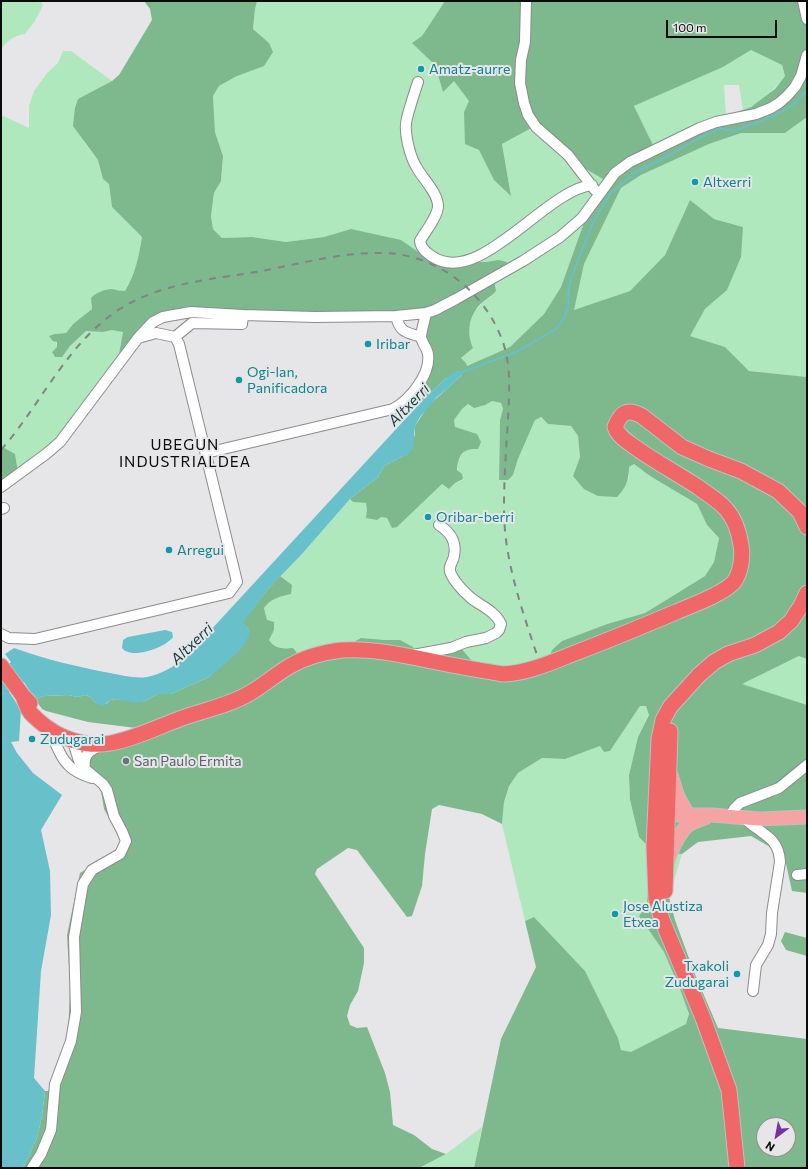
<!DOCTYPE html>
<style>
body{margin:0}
#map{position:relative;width:808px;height:1169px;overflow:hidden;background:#e6e5e8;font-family:Commissioner,sans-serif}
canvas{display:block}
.frame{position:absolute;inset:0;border:2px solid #0c0b0c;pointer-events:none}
.north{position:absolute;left:756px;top:1117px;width:40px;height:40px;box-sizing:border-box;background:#e6e5e8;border:1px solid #8f8e90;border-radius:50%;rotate:212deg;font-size:11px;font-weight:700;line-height:16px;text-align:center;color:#0c0b0c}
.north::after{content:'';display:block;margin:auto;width:14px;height:18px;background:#772fa1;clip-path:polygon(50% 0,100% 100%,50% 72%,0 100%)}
.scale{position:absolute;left:666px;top:20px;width:111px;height:18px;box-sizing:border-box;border:2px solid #0c0b0c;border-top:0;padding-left:5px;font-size:12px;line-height:14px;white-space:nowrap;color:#0c0b0c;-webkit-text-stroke:3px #e6e5e8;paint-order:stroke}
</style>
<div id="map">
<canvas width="808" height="1169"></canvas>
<div class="frame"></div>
<div class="north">N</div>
<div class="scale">100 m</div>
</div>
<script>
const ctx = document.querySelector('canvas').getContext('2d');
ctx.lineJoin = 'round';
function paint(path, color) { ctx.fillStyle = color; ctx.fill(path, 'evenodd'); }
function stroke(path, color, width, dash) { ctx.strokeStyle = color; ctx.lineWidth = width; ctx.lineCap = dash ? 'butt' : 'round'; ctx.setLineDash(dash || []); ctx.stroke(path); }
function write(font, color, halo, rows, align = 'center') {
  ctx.font = font + ' Commissioner,sans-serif'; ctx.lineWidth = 4; ctx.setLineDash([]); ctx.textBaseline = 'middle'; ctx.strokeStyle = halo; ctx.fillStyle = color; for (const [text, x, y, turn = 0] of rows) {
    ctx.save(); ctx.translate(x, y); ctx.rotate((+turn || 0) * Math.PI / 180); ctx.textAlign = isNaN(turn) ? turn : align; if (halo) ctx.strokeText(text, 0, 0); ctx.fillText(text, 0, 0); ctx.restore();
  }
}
const green = new Path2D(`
 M1,1h40l2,4 -8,16 -10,13c-10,1 -21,8 -24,17z
 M257,1h188l-23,35 -9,7 22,22 8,27 20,-91 16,149 15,30 17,15 -9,-51 31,-18 34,32 36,21 -18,41 -24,67 -17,27 -34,33 -43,19 -6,-8 12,-10c-10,-21 -1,-40 19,-52l6,-36 -12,2h-20l-19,4 -96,-37 -27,8 -38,5 -34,-5 -30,1 -9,-9 -2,-13 3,-23 7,-12 2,-25 -8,-24 -2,-36 6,-10 18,-10 32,-33 -16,-14 2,-20z
 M751,50l31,15 3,11c-11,14 -25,28 -42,34l-4,-25h-15l2,31 -73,29 -19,-39 89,-39z
 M63,51h8l41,30 -33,18 5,43 14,18 5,19 6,5 3,23 30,30c-3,19 -7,38 -17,54h-5l-9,-2 -20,16 1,4 -19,15 -7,9 -11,1 2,13 -5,5 3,5 7,-1 8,-10 16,-15 17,1 9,-3 11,2 -4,23 9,4 -72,92 -37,28 -4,-24 -14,-8v-331l28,13v-22l5,-15 13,-18 11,-10z
 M807,117v260l-58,-6 -24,-24 -36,-11 16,-27 22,-19 16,-63 -29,-8 -24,-19 -25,55 -35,36 -57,20 11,-47 37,-76 20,-13 68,-31 31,-11h45z
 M492,401l9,2 2,6 -3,11 -1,60 14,-5 5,-16 17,-39 5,-3 8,7 23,2 7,10 2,21 -7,19 56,3v-12l5,-3 16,12 47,28 10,21 12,13 -5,24 -9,14 -60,37 -38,11 -45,17 -13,17 -36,12 -99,-19 -14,-11 -48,3 -54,11 -5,-6c-10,1 -18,1 -24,-8l5,-10 -7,-10 -3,-12c7,-10 16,-11 27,-14l-4,-13 -7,-5 22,-22 48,-55 3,3 13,1 1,7 14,7 6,1 2,5 8,4 45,-43 7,5 6,-6 8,-3c-9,-16 -8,-22 7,-32l-15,-21 -1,-7c4,-5 7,-12 13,-15 8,-4 14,2 25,-4z
 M800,656l7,3v46l-66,-21z
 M640,706h6l3,8 -11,23 -9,38 1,25 9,37 21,15 22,2 -13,43 -10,-8 -20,27 25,36 16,37 9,25 -3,10 -55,29 -10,-3 -3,-12 -33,-67 -51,-54 -9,4 -23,-97 2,-22 5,-16 9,-13 24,-15 23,1 35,-13 10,5z
 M482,1127l-8,41h-55l27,-14z`);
const forest = new Path2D(`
 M144,1h113l-2,8 -2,20 16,14 4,9 -9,14 -27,10 -18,10 -6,10 2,36 8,24 -2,25 -7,12 -3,23 2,13 9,9 30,-1 34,5 38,-5 27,-8 50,11 23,16 42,6h20l12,-2 9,2 -1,4 -12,15 2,10c-6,7 -14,10 -19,17 -9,12 -10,27 -4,40l-12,10 5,5 1,3 43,-19 34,-33 17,-27 24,-67 18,-41 -36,-21 -34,-31 -31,17 9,52 -17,-16 -15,-30 -14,-6 -1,-32 5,-11 -15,-20 -11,11 -8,-27 -23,-22 10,-7 23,-35h362v116l-22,16h-44l-32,11 -68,31 -20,13 -37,76 -10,46 56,-19 35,-36 25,-55 24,19 29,8 -2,30 -14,33 -22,19 -15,27 35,11 24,24 58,6v282l-8,-3 -57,28 65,21v188l-15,-2 -8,-36 -33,-19 -53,6 -16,12 -22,-2 -11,-5 -10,-10 -9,-37 -1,-25 9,-38 11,-22 -3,-9h-6l-30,45 -6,1 -4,-6 -35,13 -23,-1 -24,15 -9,13 -5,16 -2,22 -20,-10 -43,-9 -7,4 -7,45 -3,32 -10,30 -5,1 -50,-67 -9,-2 -31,21 -2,5 49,74v15l-6,28 -8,14 -3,11 3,9 7,3 10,-1 18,46 5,19 3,33 21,10 18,14 14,5 -27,14h-396l14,-30 5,-22 3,-25h4l5,-18 14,-35 2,-52 -3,-51 13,-62c16,-9 33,-15 41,-32l-17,-32 -3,-18 -4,-6 -5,-3 -4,-25 48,-29 -48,-6 -42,-11 -4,-2 -7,-10 9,-3 24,-1 10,2 7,-2 6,2 4,6 11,1 4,-4 7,-1 26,3 15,-8h13l38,-17 11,-11 29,-37 -7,-7 27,-34 11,-12 12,9 -1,9c-11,3 -20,4 -27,14l3,12 7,2v8l-5,10c6,9 14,9 24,8l5,6 33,-6 10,-6 11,1 9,-5 23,2h16l13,7 2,4 45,-4 17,20 20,3 52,-12 3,-8 10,-9 45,-17 38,-11 60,-37 9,-14 5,-24 -12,-13 -10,-21 -47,-28 -16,-12 -5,3c0,12 -3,21 -12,30l-19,-1 -14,-7 -11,-13 7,-19 -2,-21 -7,-10 -23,-2 -7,-7 -6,3 -17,39 -5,16 -5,5h-9l1,-60 3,-11 -2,-6 -9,-2 -7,4 -11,3 -6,-4 -6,5 -8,11 1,7 22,7 4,8 -3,7c-16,-1 -20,7 -21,21l5,4 1,5 -8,4 -6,6 -7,-5 -45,43 -5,1 -5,-10 -6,-1 -4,3 -11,-2 1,-8 -1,-7 -13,-1 -3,-3 28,-22 6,-11 19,-10 12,-21v-9l13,-20 34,-31 -16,3 -25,24 3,-16 4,-5 5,-19 -2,-12 -10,-29 -8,-3 -218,-3 -31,4 -13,11 -23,28 -9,-4 4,-22 -11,-2 -9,2 -17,-1 -16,15 -8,11h-7l-3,-5 5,-5v-5l-4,-1 -4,-5 6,-2 11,-1 7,-9 19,-15 -1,-11c4,-5 14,-9 21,-9 5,1 8,2 13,2 10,-16 14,-35 17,-54l-30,-30 -3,-23 -6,-5 -5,-19 -25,-34 2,-18 3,-9 34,-18 7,-6 33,-55 -2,-11zM751,50l31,15 3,11 -10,13 -24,18 -25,9 -73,29 -19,-39 89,-39z
 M1,446l14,8 4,24 -18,12z
 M659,889l10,8 6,23 19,52 24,56 89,11v129h-333l27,-129 35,-72 -11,-46 9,-4 51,54 33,67 3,12 10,2 55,-28 3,-10 -9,-25 -16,-37 -25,-36 8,-11 1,-12zM764,1125h24v24h-24z
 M785,932l22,6v18l-21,-6 -5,-9z`);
const water = new Path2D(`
 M457,371h9l-17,16 -12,10 -17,20 -5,9 -2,22 -6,8h-4l-19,10 -6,11 -28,22 -48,55 -33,34 -26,34 6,7v7l-8,13 -7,7 -25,21 -38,17h-13l-15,8 -6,1 -20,-4 -7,1 -7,6 -8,-3 -4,-6 -6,-2 -7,2 -10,-2 -24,1 -9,3 -11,-17 -15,10 12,18 -2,31 -8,1 6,11 16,20 29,22 -21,35 9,41 1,44 -10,56 -7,107 11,13 -3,25 -5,22 -14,30h-22v-498l10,-8 -6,-8 9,-6c31,11 63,19 96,25 12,2 25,6 37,4 15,-3 26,-10 38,-19l236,-256 25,-24z
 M165,630l7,2 1,5c-8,11 -42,23 -51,11l1,-8 5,-3z`);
const stream = new Path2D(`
 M465,371l51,-19 40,-23 8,-11 5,-14 -1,-11 3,-15 21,-53 18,-31 26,-22 34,-17 29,-17 14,-6 7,-4 6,2 9,1c24,-10 58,-18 72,-42`);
const minor = new Path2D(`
 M526,1l-1,41 -4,18 -1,23 4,20 4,12 8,12 32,28 27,35
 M803,1l4,18
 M418,82c-4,12 -8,24 -11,36 -4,13 3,39 10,50 6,11 21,25 21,38 0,10 -13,26 -18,35 1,8 7,12 13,16 47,30 112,-67 159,-72
 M396,316c4,17 10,16 25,21
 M175,337l17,-14 50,1 1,-9
 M206,453l187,-44c17,-9 38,-35 35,-55 -1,-6 -6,-11 -7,-17 0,-5 4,-18 5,-24
 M1,487l45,-33 14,-12 78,-104 15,-16 10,-5 28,-5 52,3 72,2 81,-1 30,-3 9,-3 21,-11 67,-38 37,-24 22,-19 33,-45 15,-11 70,-34 16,-6 40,-8 15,-6 8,-5 8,-7 8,-9 6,-11 6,-21
 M1,509l3,-1
 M1,634l8,4 26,1 194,-46 8,-11 -58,-238 -4,-7 -19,-4 -18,5
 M413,655l38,-7 15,-6 20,-4 10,-5 3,-3 2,-6c-6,-13 -20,-18 -30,-26 -8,-7 -16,-15 -20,-24 -4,-7 2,-11 3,-18 3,-15 -4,-24 -15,-31
 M49,731c5,6 6,13 10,20 7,16 18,22 33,27
 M70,738c8,10 5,22 15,31
 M730,817l4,-8 6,-6 39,-15 28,-23
 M744,818c16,16 35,18 36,44l-8,51 -1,21 -3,11 -12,20 -3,26
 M797,875l10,-1
 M32,1168l9,-14 10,-24 4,-46 16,-43 5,-29 -2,-75 9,-53 9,-14 28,-16 6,-13 -4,-10 -8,-15 -7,-26 -4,-6 -18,-15c-2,-15 4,-18 16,-24`);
const major = new Path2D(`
 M671,775l7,22 11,19 -2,7
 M667,811l5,3 8,1h32l47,4 48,-2
 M667,863c3,-10 12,-30 20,-37 5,-4 12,-6 18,-8`);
const highway = new Path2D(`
 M1,666l22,30 7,7
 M23,696c2,5 4,12 7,16 2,3 6,6 9,9 19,17 46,27 72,22 23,-4 49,-17 71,-25 23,-8 48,-13 68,-25 14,-8 26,-19 40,-27 15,-9 35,-14 52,-16 30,-2 61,5 90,11 23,5 47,9 71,13 25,-1 49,-12 72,-21 34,-13 68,-27 101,-41 16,-7 45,-17 57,-29 8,-9 10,-27 8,-38 -2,-13 -6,-26 -15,-36 -8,-9 -19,-15 -28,-22 -20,-13 -40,-24 -59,-37 -9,-7 -20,-12 -24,-23 6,-15 12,-19 27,-11l40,31 27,12 32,12 37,20 22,21 7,15
 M665,891l5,-160
 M737,1168l-8,-78 -26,-72 -41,-98 -6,-22 -2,-51 5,-108 4,-19 7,-13 29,-32 15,-13 14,-8 27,-9 24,-13 12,-11 10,-15 6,-13`);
const rail = new Path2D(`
 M1,450c37,-42 63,-100 109,-134 42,-32 96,-36 146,-44 40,-7 80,-19 121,-19 54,-2 104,34 124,84 11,27 8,55 7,83 -2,29 -4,59 -4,89 0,50 17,98 33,146`);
const markers = [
 [421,69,4,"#0f9aa8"],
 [695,182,4,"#0f9aa8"],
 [368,344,4,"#0f9aa8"],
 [239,380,4,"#0f9aa8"],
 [428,517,4,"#0f9aa8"],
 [169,550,4,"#0f9aa8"],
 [32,739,4,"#0f9aa8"],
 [126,761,4,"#6b7280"],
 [615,914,4,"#0f9aa8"],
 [737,974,4,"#0f9aa8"]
];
const cultureNames = [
 ["Amatz-aurre",429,69],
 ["Altxerri",703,182],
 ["Iribar",376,344],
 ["Ogi-lan,",247,372],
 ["Panificadora",247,388],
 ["Oribar-berri",436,517],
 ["Arregui",177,550],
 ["Zudugarai",40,739],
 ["Jose Alustiza",623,906],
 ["Etxea",623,922],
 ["Txakoli",729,966,"right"],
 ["Zudugarai",729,982,"right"]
];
const worshipNames = [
 ["San Paulo Ermita",134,761]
];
const waterNames = [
 ["Altxerri",409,405,-46],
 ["Altxerri",192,644,-44]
];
const neighbourhoodNames = [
 ["UBEGUN",185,445],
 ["INDUSTRIALDEA",185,462]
];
paint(green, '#aee8bc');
paint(forest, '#7eb88d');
paint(water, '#67c0ca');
stroke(stream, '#67c0ca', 2);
stroke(minor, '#8d8b8e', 12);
stroke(major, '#c0c0c0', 15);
stroke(highway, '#c0c0c0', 17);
stroke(minor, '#fff', 10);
stroke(major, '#f5a4a3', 13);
stroke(highway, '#ef6766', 15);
stroke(rail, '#838284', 2, [7, 7]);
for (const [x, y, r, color] of markers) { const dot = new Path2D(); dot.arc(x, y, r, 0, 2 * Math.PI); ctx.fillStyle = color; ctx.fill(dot); stroke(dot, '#e6e5e8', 1.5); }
write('14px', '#0d838f', '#e6e5e8', cultureNames, 'left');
write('14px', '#5b616d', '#e6e5e8', worshipNames, 'left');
write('italic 15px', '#103b3f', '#e6e5e8', waterNames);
ctx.letterSpacing = '1px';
write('15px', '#0c0b0c', '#e6e5e8', neighbourhoodNames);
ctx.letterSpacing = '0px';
</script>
